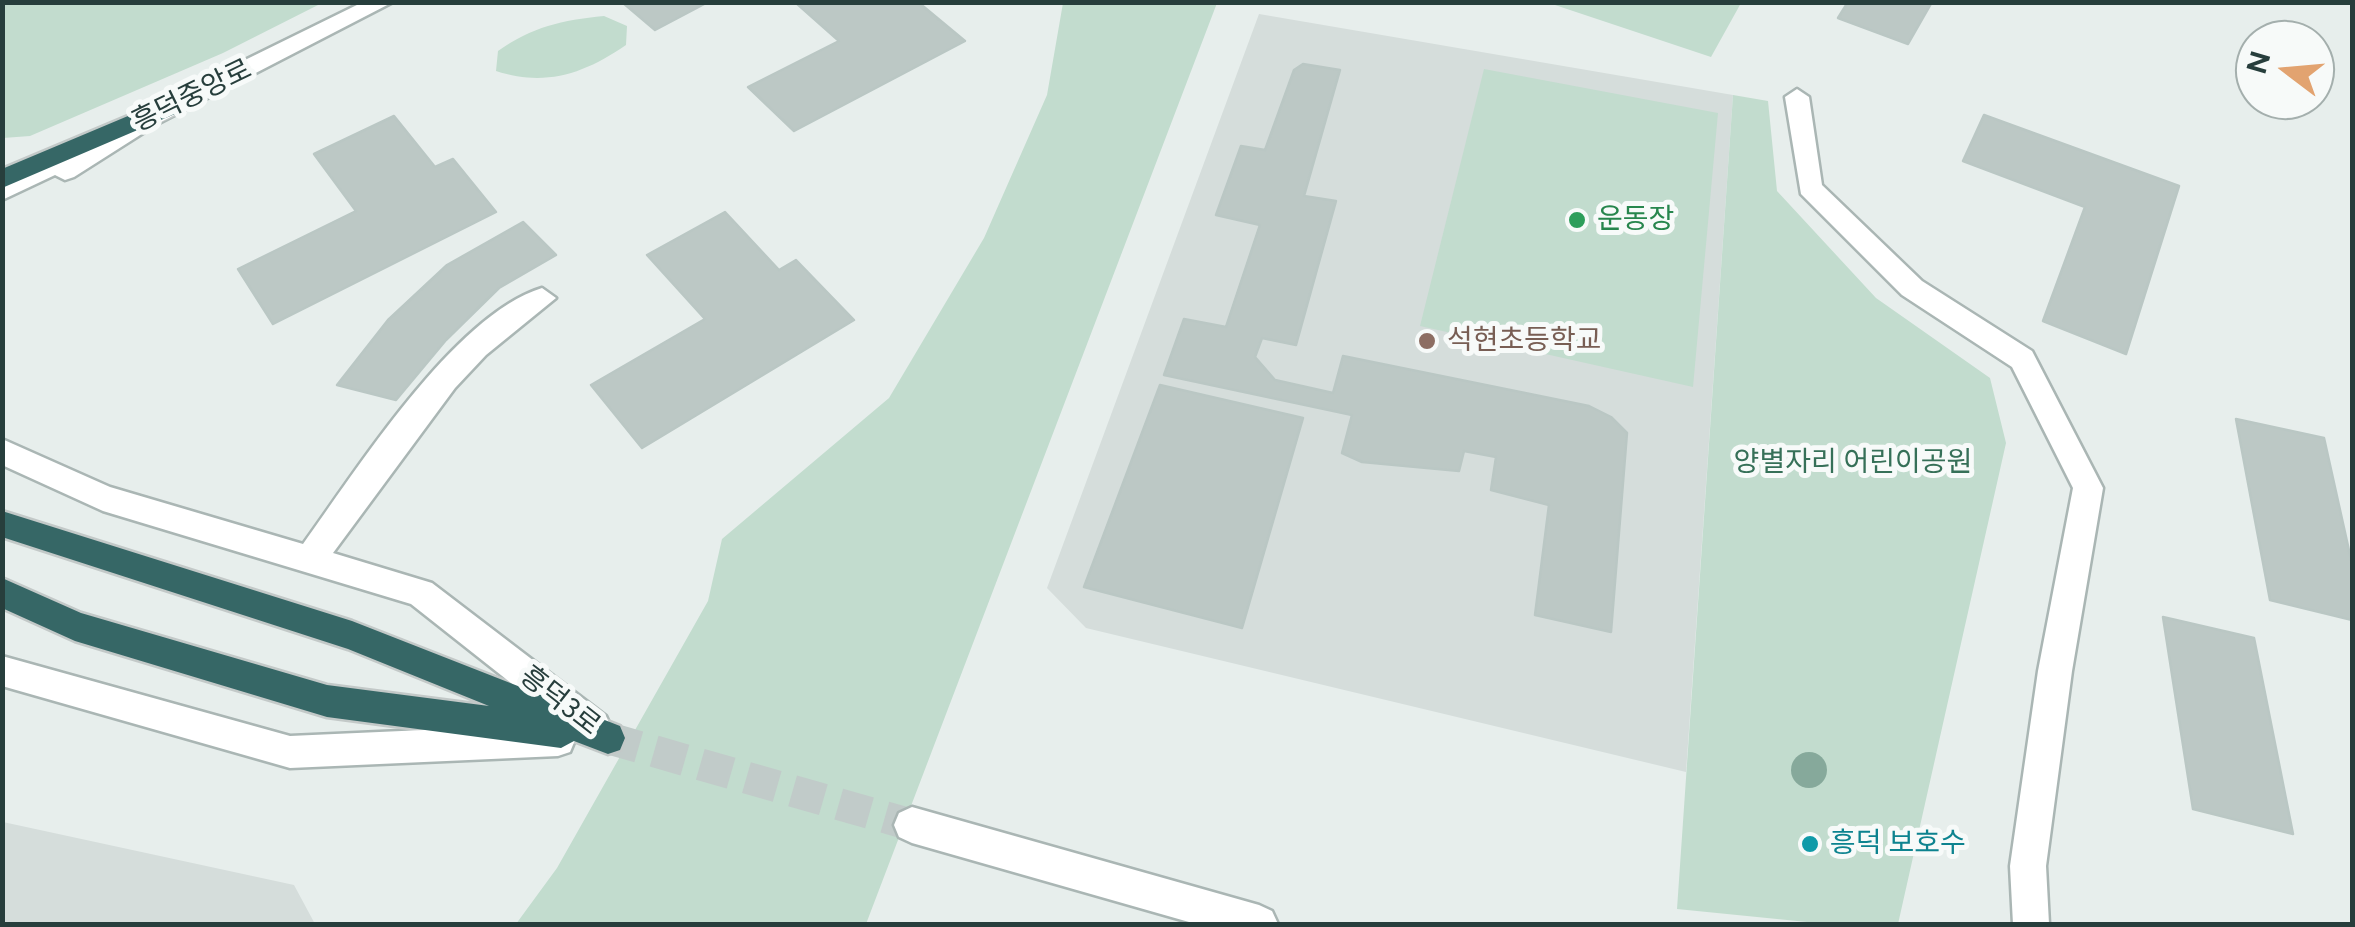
<!DOCTYPE html>
<meta charset="utf-8">
<style>
body{margin:0}
#map{position:relative;width:2355px;height:927px;overflow:hidden;background:#e7eeec;font-family:Figtree,sans-serif}
canvas{display:block}
.frame{position:absolute;inset:0;border:5px solid #273e3c;pointer-events:none}
.north{position:absolute;left:2235px;top:20px;width:100px;height:100px;box-sizing:border-box;background:#f7faf9;border:2px solid #a4afad;border-radius:50%;rotate:286deg;font-size:28px;font-weight:700;line-height:40px;text-align:center;color:#273e3c}
.north::after{content:'';display:block;margin:auto;width:35px;height:45px;background:#e2a370;clip-path:polygon(50% 0,100% 100%,50% 72%,0 100%)}
</style>
<div id="map">
<canvas width="2355" height="927"></canvas>
<div class="frame"></div>
<div class="north">N</div>
</div>
<script>
const ctx = document.querySelector('canvas').getContext('2d');
ctx.lineJoin = 'round';
function paint(path, color) { ctx.fillStyle = color; ctx.fill(path, 'evenodd'); }
function stroke(path, color, width, dash) { ctx.strokeStyle = color; ctx.lineWidth = width; ctx.lineCap = dash ? 'butt' : 'round'; ctx.setLineDash(dash || []); ctx.stroke(path); }
function write(font, color, halo, rows, align = 'center') {
  ctx.font = font + ' Figtree,"Noto Sans KR",sans-serif'; ctx.lineWidth = 10; ctx.setLineDash([]); ctx.textBaseline = 'middle'; ctx.strokeStyle = halo; ctx.fillStyle = color; for (const [text, x, y, turn = 0] of rows) {
    ctx.save(); ctx.translate(x, y); ctx.rotate((+turn || 0) * Math.PI / 180); ctx.textAlign = isNaN(turn) ? turn : align; if (halo) ctx.strokeText(text, 0, 0); ctx.fillText(text, 0, 0); ctx.restore();
  }
}
const built = new Path2D(`
 M1259,14l474,81 -47,677 -600,-144 -39,-40z
 M3,822l291,63 21,39h-312z`);
const green = new Path2D(`
 M3,2h319v1l-99,50 -193,83 -27,2z
 M1063,3h154l-351,921h-350l41,-56 151,-267 14,-62 167,-141 95,-160 63,-143z
 M1549,3l192,-1v1l-30,54z
 M604,16l23,10 -1,19c-42,29 -81,42 -130,26l2,-20c34,-24 64,-31 106,-35z
 M1484,69l234,44 -25,274 -273,-61z
 M1733,95l35,6 9,90 99,107 114,80 16,65 -108,481h-71l-150,-15z`);
const building = new Path2D(`
 M622,2h86l-53,28z
 M795,2h123l47,39 -171,90 -46,-44 91,-46z
 M1848,2h84l-24,42 -70,-26z
 M1303,64l37,6 -36,126 32,5 -40,144 -34,-7 -7,19 20,23 58,13 10,-37 246,50 22,11 16,16 -16,199 -76,-17 14,-110 -58,-15 5,-33 -32,-6 -5,20 -97,-9 -20,-9 10,-38 -188,-40 20,-56 42,8 34,-102 -44,-10 25,-69 24,4 29,-80z
 M1984,115l195,71 -53,168 -83,-33 42,-114 -122,-46z
 M394,116l41,51 18,-8 43,53 -223,112 -35,-55 118,-58 -42,-57z
 M725,212l54,58 17,-10 58,60 -212,128 -51,-63 114,-66 -58,-64z
 M523,222l33,33 -57,33 -53,52 -50,60 -59,-15 51,-65 59,-55z
 M1160,385l143,33 -61,210 -158,-41z
 M2236,419l88,19 28,126v56l-82,-20z
 M2163,617l91,21 39,196 -100,-25z`);
const minorTunnel = new Path2D(`
 M608,738l304,87`);
const minor = new Path2D(`
 M363,2h30l-234,121 -85,54 -9,3 -10,-5 -53,25v-20l68,-34h17l42,-29z
 M1797,89l12,8 13,88 100,96 110,70 71,137 -31,183 -26,195 3,58h-36l-3,-58 28,-195 35,-183 -61,-121 -110,-72 -101,-101 -16,-97z
 M542,288l14,10 -70,57 -31,33 -122,165 99,30 174,133 5,11 -5,11 -12,5 -23,-14 4,11 -5,12 -12,4 -268,12 -288,-82v-30l288,80 268,-12 10,4 -157,-124 -308,-93 -101,-46v-26l108,48 193,57c53,-73 151,-229 239,-256z
 M912,807l347,98 13,6 6,13h-82l-284,-81 -13,-6 -5,-12 5,-12z`);
const highway = new Path2D(`
 M166,100l12,8 -3,6 -173,74v-19z
 M2,511l350,110 268,105 5,12 -5,12 -12,4 -34,-13 -13,7 -234,-31 -252,-76 -73,-33v-30l79,35 246,72 162,21 -141,-57 -346,-112z`);
const trees = [
 [1809,770]
];
const markers = [
 [1577,220,10,"#2e9e5b"],
 [1427,341,10,"#8d6e63"],
 [1810,844,10,"#0f9aa8"]
];
const streetNames = [
 ["흥덕중앙로",192,96,-26],
 ["흥덕3로",560,701,38]
];
const leisureNames = [
 ["운동장",1597,220]
];
const educationNames = [
 ["석현초등학교",1447,341]
];
const parkNames = [
 ["양별자리 어린이공원",1853,463]
];
const cultureNames = [
 ["흥덕 보호수",1830,844]
];
paint(built, '#d5dddb');
paint(green, '#c2dcce');
paint(building, '#bcc8c5');
stroke(building, '#bac7c4', 2.5);
stroke(minorTunnel, '#c1cbc9', 32, [32, 16]);
stroke(minor, '#aab6b4', 5);
stroke(highway, '#c3c9c8', 5);
paint(minor, '#fff');
paint(highway, '#366766');
ctx.fillStyle = '#86a99b';
for (const [x, y] of trees) { ctx.beginPath(); ctx.arc(x, y, 18, 0, 2 * Math.PI); ctx.fill(); }
for (const [x, y, r, color] of markers) { const dot = new Path2D(); dot.arc(x, y, r, 0, 2 * Math.PI); ctx.fillStyle = color; ctx.fill(dot); stroke(dot, '#f7faf9', 4); }
write('28px', '#273e3c', '#f7faf9', streetNames);
write('28px', '#27864d', '#f7faf9', leisureNames, 'left');
write('28px', '#785e54', '#f7faf9', educationNames, 'left');
write('28px', '#367058', '#f7faf9', parkNames);
write('28px', '#0d838f', '#f7faf9', cultureNames, 'left');
</script>
